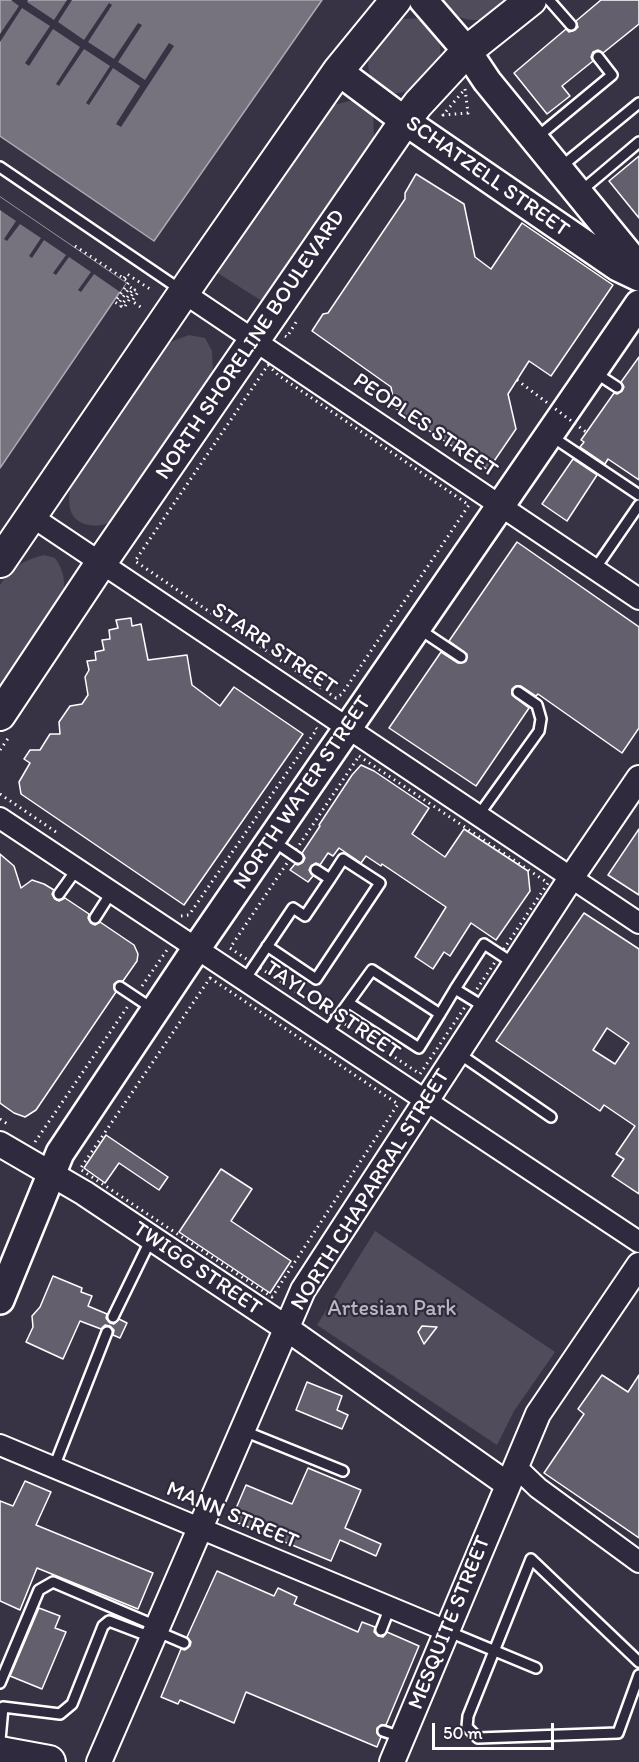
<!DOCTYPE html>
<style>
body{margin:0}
#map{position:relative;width:639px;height:1762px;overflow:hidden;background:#373345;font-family:Itim,sans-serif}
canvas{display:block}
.scale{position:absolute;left:432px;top:1723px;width:122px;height:27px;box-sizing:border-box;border:3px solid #fff;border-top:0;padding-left:8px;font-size:18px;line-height:21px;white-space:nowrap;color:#fff;-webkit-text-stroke:4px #2f2a3d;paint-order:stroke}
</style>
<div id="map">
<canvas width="639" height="1762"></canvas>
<div class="scale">50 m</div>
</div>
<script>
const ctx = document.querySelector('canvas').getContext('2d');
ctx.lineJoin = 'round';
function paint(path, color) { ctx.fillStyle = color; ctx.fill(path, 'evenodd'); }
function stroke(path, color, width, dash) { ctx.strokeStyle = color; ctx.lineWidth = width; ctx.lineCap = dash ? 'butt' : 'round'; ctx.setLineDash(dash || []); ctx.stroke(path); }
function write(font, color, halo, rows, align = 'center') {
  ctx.font = font + ' Itim,sans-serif'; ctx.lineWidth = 4.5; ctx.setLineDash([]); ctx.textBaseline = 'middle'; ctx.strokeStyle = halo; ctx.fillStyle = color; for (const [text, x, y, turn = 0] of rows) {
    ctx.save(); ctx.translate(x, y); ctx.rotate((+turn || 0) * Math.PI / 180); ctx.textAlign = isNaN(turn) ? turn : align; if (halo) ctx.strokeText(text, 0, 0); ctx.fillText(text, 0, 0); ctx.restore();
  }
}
const green = new Path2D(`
 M443,0h69c-6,5 -13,12 -19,16 -16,9 -45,3 -50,-16z
 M402,19c5,0 13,-1 18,0 16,5 25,29 18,43 -2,3 -7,7 -10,10 -11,12 -24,28 -42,18 -36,-19 -10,-58 16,-71z
 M349,101l16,2 8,9 1,26 -11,23 -98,142 -52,-33 103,-151 18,-14z
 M189,335l16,3 7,13 1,23 -87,134c-5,5 -11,12 -18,15 -14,6 -35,2 -38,-15 -2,-11 0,-22 3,-33l85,-122 15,-12z
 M44,555l11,3c6,8 10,19 9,30 -2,22 -50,81 -64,102v-105c13,-19 23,-24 44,-30z
 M375,1231l180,121 -41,59 -17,34 -180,-120z`);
const water = new Path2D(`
 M0,0h322l-168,241 -154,-105z
 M0,197l126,86 -126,185z`);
const pier = new Path2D(`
 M11,0h17l-1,2 27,18 13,-20h5l-14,22 26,18 25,-37 3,2 -24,37 26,17 24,-36 4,2 -24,37 27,18 24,-37 5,3 -53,81 -5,-3 24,-38 -27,-18 -24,37 -3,-2 24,-37 -26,-17 -25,37 -3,-2 24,-37 -27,-18 -24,37 -4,-3 25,-37 -28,-18 -22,34v-8l19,-28z
 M0,197l126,86 -6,9 -26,-18 -13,18 -3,-2 13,-18 -22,-15 -13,18 -3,-2 13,-18 -22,-15 -12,18 -3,-2 12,-18 -21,-14 -13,17 -3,-2 12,-18 -16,-11z`);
const building = new Path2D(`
 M601,0h38v24l-36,29 -5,-3 -5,2 -2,5 2,4 -31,25 8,10 -23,18 -33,-41 52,-44 3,3 6,-2 3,-3 -2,-6z
 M639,156v62l-30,-37z
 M416,174l48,30 11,53 16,12 31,-46 91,62 -62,91 -22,-15 -21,33 8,35 -28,41 -93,-62 -4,-21 -79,-56 11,-17 5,-1 77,-114v-6z
 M639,357v123l-31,-21 -3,5 -25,-17 4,-5 -3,-2 33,-47 3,1 5,-3 2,-4 -3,-5z
 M573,459l24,16 -30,46 -25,-17z
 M517,542l122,85v101l-17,25 -84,-59 -2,2 -15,-10h-5l-4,3v6l17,13 -53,78 -87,-58 52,-76 17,11 8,-2 1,-7 -18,-13z
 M131,618l1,8 9,-2 7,36 39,-5 5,30 28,21 14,-19 69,47 -119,171 -163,-111 -2,-12 11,-19 -6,-4 6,-9h10l10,-16h10l-1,-12 11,-16 12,-2 6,-9 -3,-18 4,-7 -2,-9 9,-1 -1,-8 9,-2 -2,-10 8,-1 -1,-9 9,-2 -2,-8z
 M361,765l13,6 55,37 -17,26 33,23 19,-28 64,42 2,20 -34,49 -25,-17 -21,33 -6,-4 -11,17 -18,-12 31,-50 -64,-43 -1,2 -15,-10 -5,7 -22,-15 -6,8 -5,-3 -8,12 -4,-2 -5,3 -2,4 4,6 -5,6 -18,-12 5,-6 3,1 5,-3 2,-4 -3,-5 18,-27 -1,-1 33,-50z
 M639,829v66l-31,-20z
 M0,854l14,12 7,22 11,-8 12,4 10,6 -2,4 3,5 4,2 6,-3 24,16 -1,4 3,5 4,2 5,-3 34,23 4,9 -1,7 -14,20h-5l-4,3v5l2,3 -80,118 -11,7 -11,-4 -14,-10z
 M584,913l55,36v245l-27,-18 12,-17 -8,-5 19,-28 -31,-21 -4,6 -104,-70zM607,1028l22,15 -14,21 -22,-14z
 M106,1135l62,42 -9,13 -40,-27 -14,20 -21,-15z
 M221,1169l31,20 -21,32 60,40 -21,32 -91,-61z
 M53,1276l29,12 -1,4 11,4 -4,10 19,8 -1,4 4,5 4,1 5,-5 8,4 -7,15 -7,-3 1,-5 -4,-4 -5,-1 -4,4 -21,-8 -17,38 -37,-17 7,-15 -1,-11 8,-9z
 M422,1326l15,1 -13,17 -6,-12z
 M602,1375l26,17 11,-17v163l-95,-65 40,-59 -6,-5z
 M307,1382l35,14 -5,14 11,5 -6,14 -46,-19z
 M308,1468l53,22 -16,38 36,16 -5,12 -36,-16 -9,21 -100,-41 15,-35 46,19z
 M25,1481l26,11 -15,33 117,48 -15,36 -101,-41 -17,42 -20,-9v-100l13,5z
 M217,1571l57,25 4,-8 19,9 -3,7 64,28 4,-10 13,5 -1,5 4,4 5,1 4,-5 32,14 -33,79h-5l-4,3v5l4,4 -4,10 -131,-55 -12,31 -54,-23 -2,4 -17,-7 20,-48 4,1 5,-4 1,-4 -4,-5z
 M39,1608l21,8 -5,12 11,4 -24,57 -32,-13z`);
const path = new Path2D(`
 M465,89l3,24 -25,2z
 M75,246l54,36 -14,20 3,2 12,-17 3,2 -12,17 3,2 11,-18 3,2 -6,9 10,7
 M124,278l3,-4 26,17
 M285,336l2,1 11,-18
 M268,365l10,10 191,130 -127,189 -6,4 -201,-137z
 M0,750l9,-13
 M359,756l189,127 -128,191 -190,-126z
 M0,794l56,38
 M181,916l8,-1 128,-186 -1,-1
 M210,978l188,126 -126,193 -192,-128z
 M142,986l25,-36
 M0,1119l9,6
 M35,1142l93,-136`);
const service = new Path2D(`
 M549,0l22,25
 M536,138l76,-63 -14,-18
 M562,166l77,-63
 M0,167l181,123
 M581,191l58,-49
 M594,372l23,15
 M551,436l88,59
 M595,569l44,-64
 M419,629l42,28
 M478,816l61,-85 2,-12 -4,-14 -19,-13
 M273,841l25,17
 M59,894l18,-25
 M95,918l16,-25
 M267,946l49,33 64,-96 -37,-24 -13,20
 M244,981l49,-73 12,8 25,-37 -14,-9
 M120,987l33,22
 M486,1008l-31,-19 29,-45 29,19
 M440,1014l15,-25
 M325,1035l47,-65 68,44 -21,34 -70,-45
 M458,1053l93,64
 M113,1317l38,-78
 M244,1431l99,40
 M54,1467l53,-135
 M381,1630l9,-23
 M156,1631l28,12
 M447,1631l89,37
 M639,1662l-108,-103 -63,157 -1,11 11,11 140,-5 21,-58
 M0,1683l39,-93 14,-8 103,44
 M383,1731l18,6
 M0,1740l3,-33 57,7 12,-10 31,-78 6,-5 42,16`);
const minor = new Path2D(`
 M184,293l455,306
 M31,516l608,407
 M0,818l639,424
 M0,1445l447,186
 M515,1466l23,22 101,74`);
const tertiary = new Path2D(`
 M0,1144l84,49 202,135 221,156
 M99,1762l204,-472 268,-412 68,-100
 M392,1762l146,-348 101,-149`);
const secondary = new Path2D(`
 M423,0l44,51 20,30 152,186
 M338,71l67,50 213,146 21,10
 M0,1300l60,-147 136,-204 443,-645`);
const primary = new Path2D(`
 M0,562l195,-286 143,-205 58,-71
 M0,715l101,-152 304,-442 13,-17 49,-53 64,-51`);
const trunk = new Path2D(`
 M0,1753l49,9`);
const pathBridge = new Path2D(`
 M517,380l69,52`);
const streetNames = [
 ["SCHATZELL STREET",487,177,35],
 ["NORTH SHORELINE BOULEVARD",251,345,-56],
 ["PEOPLES STREET",425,426,34],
 ["STARR STREET",274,649,34],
 ["NORTH WATER STREET",303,793,-56],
 ["TAYLOR STREET",332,1011,34],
 ["NORTH CHAPARRAL STREET",371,1190,-58],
 ["TWIGG STREET",197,1269,34],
 ["MANN STREET",232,1516,23],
 ["MESQUITE STREET",450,1623,-68]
];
const parkNames = [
 ["Artesian Park",392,1309]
];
paint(green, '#514c5c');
paint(water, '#76737f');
stroke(water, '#adabb2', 1.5);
paint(pier, '#373345');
paint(building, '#635f6d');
stroke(building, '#fff', 1.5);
stroke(service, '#fff', 14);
stroke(minor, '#fff', 24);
stroke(tertiary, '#fff', 28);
stroke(secondary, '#fff', 32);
stroke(primary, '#fff', 34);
stroke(trunk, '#fff', 36);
stroke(path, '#fff', 3, [1.5, 4.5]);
stroke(service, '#2f2a3d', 9);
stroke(minor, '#2f2a3d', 20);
stroke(tertiary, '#2f2a3d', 24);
stroke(secondary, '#2f2a3d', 27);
stroke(primary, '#2f2a3d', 30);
stroke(trunk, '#2f2a3d', 32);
stroke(pathBridge, '#fff', 3, [1.5, 4.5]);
write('22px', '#fff', '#2f2a3d', streetNames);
write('22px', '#b9b7be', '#2f2a3d', parkNames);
</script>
